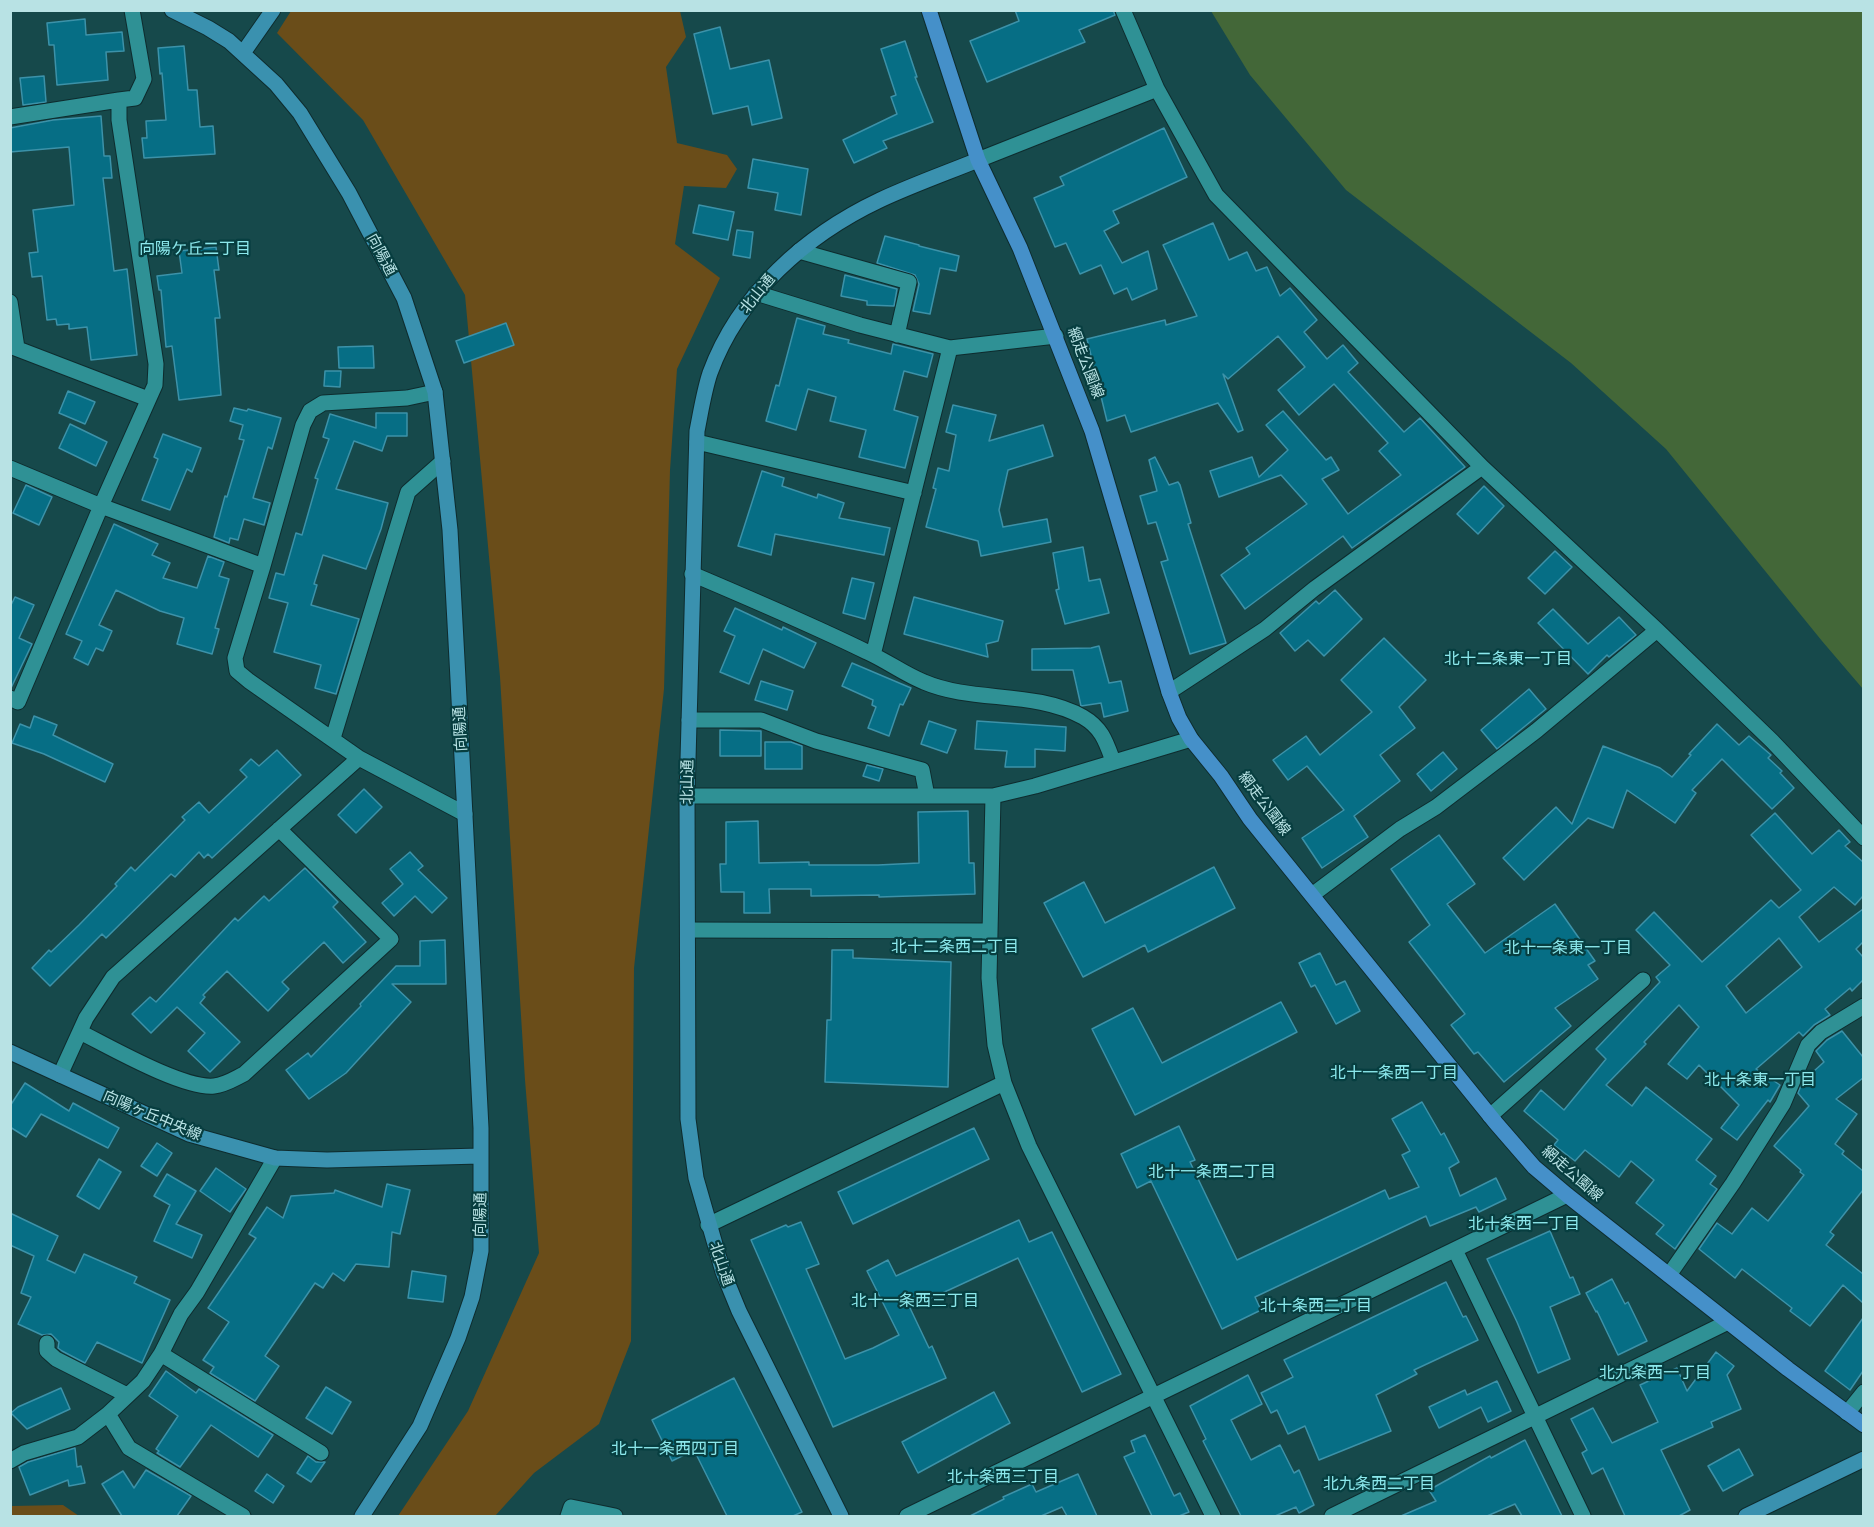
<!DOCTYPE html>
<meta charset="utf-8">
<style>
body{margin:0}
#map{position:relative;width:1874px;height:1527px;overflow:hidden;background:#16494b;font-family:Manrope,sans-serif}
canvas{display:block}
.frame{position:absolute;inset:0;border:12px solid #b8e2e4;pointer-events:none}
</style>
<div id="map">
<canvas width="1874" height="1527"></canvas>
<div class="frame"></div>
</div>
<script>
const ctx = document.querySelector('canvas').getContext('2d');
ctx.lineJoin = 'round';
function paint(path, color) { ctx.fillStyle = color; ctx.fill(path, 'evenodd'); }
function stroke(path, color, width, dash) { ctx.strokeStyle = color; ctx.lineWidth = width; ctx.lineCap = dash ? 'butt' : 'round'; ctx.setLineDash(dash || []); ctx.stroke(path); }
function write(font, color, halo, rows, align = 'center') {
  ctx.font = font + ' Manrope,"Noto Sans JP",sans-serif'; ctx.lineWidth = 4.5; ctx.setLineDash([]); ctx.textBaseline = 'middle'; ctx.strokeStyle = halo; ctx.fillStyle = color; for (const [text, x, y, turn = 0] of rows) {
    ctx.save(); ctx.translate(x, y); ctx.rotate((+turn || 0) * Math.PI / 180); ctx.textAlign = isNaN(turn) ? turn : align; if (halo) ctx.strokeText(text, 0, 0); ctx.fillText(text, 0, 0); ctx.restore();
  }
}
const green = new Path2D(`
 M291,11h389l6,26 -20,30 11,76 50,12 10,14 -11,19 -42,-2 -9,58 45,34 -43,91 -7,101 -6,219 -30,279 -3,373 -32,83 -65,49 -39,43h-97l70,-105 71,-158 -14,-173 -25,-403 -35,-382 -102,-175 -86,-87z
 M63,1505l16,11h-68l1,-10z`);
const water = new Path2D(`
 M1211,11h652v678l-41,-48 -156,-192 -95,-86 -225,-173 -96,-115z`);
const building = new Path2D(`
 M1015,10h98l2,5 -36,15 6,12 -98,40 -17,-41 49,-20z
 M85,19l1,16 36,-3 2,19 -18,1 2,28 -51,5 -3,-40h-5l-2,-22z
 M720,27l10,42 39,-9 13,58 -30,7 -4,-19 -35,8 -19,-80z
 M905,41l12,36h-2l18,45 -50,19 4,7 -33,15 -11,-23 54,-26 -6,-17 5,-2 -15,-46z
 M184,46l4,44h9l3,37 13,-1 2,28 -71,4 -2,-20h5l-1,-17 20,-1 -4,-47 -2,1 -2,-26z
 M44,76l2,26 -23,3 -3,-27z
 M101,116l3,40h6l2,22h-9l11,93 13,-2 10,86 -46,5 -4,-33 -18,2v-5l-12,1 -1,-6 -9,1 -5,-44 -10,1 -3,-24 9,-1 -5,-42 41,-5 -5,-58 -59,5v-24l43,-8z
 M1164,128l23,49 -74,34 6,12 -15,8 18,32 26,-12 9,38 -25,11 -5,-12 -13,6 -13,-29 -21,9 -14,-31 -11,4 -21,-49 30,-13 -4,-8z
 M753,159l55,10 -7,46 -26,-5 3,-17 -30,-5z
 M699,205l35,7 -6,28 -35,-7z
 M1213,223l16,37 18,-8 9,19 11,-4 13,29 10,-8 27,32 -13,12 23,27 16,-14 15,18 -10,9 56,60 16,-14 45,49 -113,81 -9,-12 -98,73 -24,-34 29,-21 -4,-6 61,-44 -26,-29 -62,22 -9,-26 42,-14 7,20 29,-27 -22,-25 17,-14 43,49 5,-3 8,13 -17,9 26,35 53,-39 -22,-24 9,-8 -54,-59 -35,31 -21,-25 27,-23 -27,-31 -50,43 -5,-5 20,56 -5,2 -20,-29 -87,29 -6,-17 -18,6 -20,-82 78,-19 1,5 31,-9 -34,-71z
 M737,230l16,2 -3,26 -17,-3z
 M885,236l34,9v1l40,10 -3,15 -16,-3 -10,46 -17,-3 6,-27 -4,-9 -38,-12z
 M216,247l3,23h-5l6,48h-5l6,77 -42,5 -7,-54 -6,1 -5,-57h-2l-2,-14 25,-3 -3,-22z
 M845,275l52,14 -3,17 -27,-1v-4l-26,-5z
 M797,318l28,8 -2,8 26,6 -1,3 43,11 2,-10 40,10 -6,23 -23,-6 -10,39 24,7 -13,51 -46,-11 7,-27 -36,-9 6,-24 -28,-8 -12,41 -30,-9 10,-36 3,1z
 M506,323l8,22 -50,18 -8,-22z
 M373,346l1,22h-35l-1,-21z
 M325,371h16l-1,16 -16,-1z
 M68,391l27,11 -10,22 -26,-11z
 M953,405l43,10 -7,26 54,-16 10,31 -45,14 -9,40 4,17 44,-8 4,23 -70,14 -3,-15 -52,-14 10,-38 -3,-1 5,-20 11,3 7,-36 -10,-3z
 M234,408l13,3 1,-2 33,9 -9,31 -4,-2 -15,51 17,5 -6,22 -20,-6 -6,21 -8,-2 -1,5 -15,-6 11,-41 2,1 17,-57 -5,-1 4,-14 -13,-4z
 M376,413h31v23h-20l-5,15 -28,-10 -18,48 52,14 -7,26 -15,40 -43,-14 -9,29 3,1 -6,20 48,14 -23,75 -21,-6 6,-23 -47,-13 14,-49 -19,-5 7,-25 8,2 12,-42 6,2 16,-56 -3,-1 14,-39 -6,-2 7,-23 46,14z
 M70,424l37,18 -11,24 -37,-18z
 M163,434l38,14 -9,24 -5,-3 -17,41 -28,-10 16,-41 -4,-2z
 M1155,457l14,28 9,-3 2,3 11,38 -3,1 38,119 -36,11 -29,-92 7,-2 -12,-38 -8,2 -8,-28 17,-5 -8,-31z
 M762,471l22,7 -2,8 35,12 1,-4 26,9 -5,15 51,10 -6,27 -109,-21 -4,21 -33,-9z
 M26,485l26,12 -13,28 -26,-12z
 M1484,486l20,20 -26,28 -21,-20z
 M114,524l44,20 -6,11 18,8 -7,15 34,10 11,-32 16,6 -5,14 10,3 -14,49 4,1 -7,25 -35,-10 7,-26 -24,-7 -44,-21 -17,35 13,6 -9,20 -7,-3 -8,17 -14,-7 8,-17 -16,-7z
 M1083,547l6,34 11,-2 9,34 -44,11 -9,-34 3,-1 -6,-36z
 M1555,551l17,16 -27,27 -17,-16z
 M852,578l22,5 -9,36 -22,-6z
 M1335,590l27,29 -38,37 -16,-16 -13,11 -15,-18 36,-32 3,3z
 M15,597l19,8 -15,33 13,6 -21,44 -1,-81z
 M914,597l89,24 -5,20 -12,3 2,13 -84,-23z
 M735,608l47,22 1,-3 33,16 -12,25 -41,-19 -14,35 -29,-12 15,-36 -11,-5z
 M1553,609l35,35 31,-27 17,18 -27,22 -2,-2 -19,19 -50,-51z
 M1384,638l42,42 -27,27 16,21 -35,27 20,26 -46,35 14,21 -46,31 -20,-30 42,-28 -37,-44 -19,14 -15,-20 33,-24 14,19 52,-43 -31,-32z
 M1099,646l10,37 12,-2 7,30 -24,6 -3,-14 -20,3 -8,-36h-41v-21l59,-1z
 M852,663l59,25 -8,17 -3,-1 -11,32 -21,-8 8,-21 -4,-2 1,-5 -31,-14z
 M761,681l32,10 -6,19 -32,-10z
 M1529,689l17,20 -49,40 -16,-19z
 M34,716l23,9 -4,10 60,29 -8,18 -61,-28 -32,-11 8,-19 10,4z
 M929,721l27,9 -9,23 -26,-9z
 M977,721l89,6 -1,24 -30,-2v18h-30l2,-16 -32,-2z
 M1717,724l22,21 10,-9 22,19 -3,3 14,13 -2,2 14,15 -22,21 -50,-50 -30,31 4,3 -21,30 -48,-33 -14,38 -25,-10 -64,62 -21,-22 53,-51 16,17 31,-78 57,22 12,9 19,-22 -2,-1z
 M720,730l41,1v25h-41z
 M765,742h26l11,4v23h-37z
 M277,750l24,25 -89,83 -4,-4 -4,4 -5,-6 -24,25 -4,-3 -65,64 -4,-4 -52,52 -18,-18 17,-18 2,2 28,-27 38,-39 -2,-2 16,-17 4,4 50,-51 -3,-3 17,-15 10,11 38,-36 -7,-7 11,-11 8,7z
 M1443,752l14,17 -26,22 -14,-17z
 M867,765l16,4 -4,12 -16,-5z
 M364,789l18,18 -26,26 -18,-18z
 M968,811l1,52h5l1,31 -96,3v-2l-68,1v-7h-42l1,24h-26v-21h-23l-1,-28h6v-42l32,-1 1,42 50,-1v3h69l41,-2 -1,-51z
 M1775,813l37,41 27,-24 11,12 -5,4 18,16v34l-8,9 -21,-18 -35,30 20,25 44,-33v33l-7,7 7,8v23l-11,11 -2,-3 -25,21 5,6 -16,10 -11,11 -4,-4 -43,37 24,16 -10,17 -2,-2 -31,40 -16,-12 18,-23 -40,-40 -12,14 -19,-15 31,-37 -20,-22 -35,37 2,2 -40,41 26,21 14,-19 66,52 -16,21 20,16 -6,8 7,5 -42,60 -19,-15 8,-9 -28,-22 18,-23 -23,-19 -12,16 -34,-27 -10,11 -21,-16 4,-5 -34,-29 17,-21 23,20 42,-51 -10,-10 64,-67 -4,-5 14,-12 -34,-35 18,-18 48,50 69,-62 8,8 22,-18 -50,-55zM1779,938l23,29 -56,46 -20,-27z
 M1439,835l36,49 -28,20 38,49 70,-49 40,57 -7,4 10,14 -43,29 16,18 -67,56 -26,-30 -4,2 -23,-29 14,-11 -56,-72 21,-17 -39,-56z
 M410,852l13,14 -5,4 29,28 -15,15 -17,-17 -21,20 -12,-13 21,-19 -13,-15z
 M1214,867l21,41 -87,44 -3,-7 -62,32 -39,-74 40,-21 21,41z
 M305,868l33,34 -5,5 33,35 -23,21 -19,-21 -42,40 7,7 -21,22 -41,-40 -24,24 2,2 -5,6 40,39 -30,30 -22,-21 17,-18 -28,-26 -26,26 -19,-19 18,-17 6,5 79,-84 3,3 26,-25 5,5z
 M445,940l1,44h-54l19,18 -65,71 -37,26 -23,-29 22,-17 3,4 50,-51 -1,-2 36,-38h24v-25z
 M832,950h21v8l98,4 -3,125 -123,-5 2,-62h4z
 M1320,953l16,32 9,-4 15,30 -24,13 -21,-39 -4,2 -12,-24z
 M1281,1002l16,30 -162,83 -43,-86 41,-21 29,55z
 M1842,1031l21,26v21l-27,21 21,15 -22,30 9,7 -2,3 21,17v19l-33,42 4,3 -8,10 37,29v29l-20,-18 -33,41 -20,-15 2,-3 -50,-39 -7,9 -36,-29 18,-26 15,11 20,-26 16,13 36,-46 -4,-3 1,-2 -27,-24 35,-40 -11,-13 5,-12 21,-19 -8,-11 11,-11z
 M25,1083l44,28 4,-8 46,25 -11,20 -67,-34 -15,23 -16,-10v-21z
 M1422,1102l19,33 3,-2 15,29 -10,6 11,28 36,-18 10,21 -27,13 -3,-5 -46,19 -4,-10 -171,81 6,13 -39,19 -71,-148 -14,7 -16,-34 58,-28 16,34 -5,2 47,98 148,-70 4,9 30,-12 -17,-32 8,-4 -18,-32z
 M974,1128l15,31 -136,65 -15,-32z
 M157,1143l15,10 -15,23 -16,-10z
 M99,1159l22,13 -22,37 -22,-13z
 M216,1168l30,21 -16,23 -30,-21z
 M167,1174l29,17 -20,33 26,11 -10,23 -38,-17 16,-36 -16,-9z
 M387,1184l23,6 -10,44 -8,-2 -3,35 -33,-3 -12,17 -11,-8 -10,15 -8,-5 -50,73 14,10 -24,35 -45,-28 4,-6 -11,-7 26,-38 -21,-14 48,-70 -7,-4 18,-27 16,11 8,-22 43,-3 1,-3 47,17z
 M10,1213l48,23 -11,24 28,13 9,-19 53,23 -3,6 36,17 -28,63 -45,-21 -12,21 -23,-12 -4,-3 1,-6 -8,-8 -9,1 -24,-11 13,-27 -10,-4 13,-37 -24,-11z
 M1019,1220l10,22 23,-10 69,142 -39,18 -64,-134 -108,50 19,40 3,-2 14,32 -113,49 -82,-187 35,-15 2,2 13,-5 18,42 -13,5 39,90 28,-11 26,-13 -32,-64 21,-11 8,16z
 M1550,1231l20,47 3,-1 7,17 -30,13 20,52 -32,14 -21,-51 -30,-63z
 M412,1271l34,5 -3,26 -35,-4z
 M1612,1279l13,25 3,-2 19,39 -29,14 -21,-44 -1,1 -10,-19z
 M1446,1282l17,35 3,-1 12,24 -64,30 3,4 -41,21 15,36 -72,29 -14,-34 -17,8 -11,-24 -6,3 -10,-20 32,-16 -9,-17z
 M1863,1318v53l-13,19 -25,-19z
 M1716,1352l18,14 -7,9 14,34 -30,13 2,5 -52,23 29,60 -11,6h-54l-22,-48 -11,6 -10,-21 5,-3 -16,-31 22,-11 19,35 46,-21 -18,-37 37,-17 10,23z
 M166,1371l30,22 3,-4 74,46 -15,22 -47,-32 -31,42 -23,-14 2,-2 -3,-2 22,-33 -29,-20z
 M1248,1375l14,29 -31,16 20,40 29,-15 14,28 5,-3 15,35 -15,8 -3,-6 -21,9h-34l-38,-75 3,-2 -16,-33z
 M734,1378l68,134 -9,4h-66l-33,-66 -22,11 -20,-41z
 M1497,1381l14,30 -23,11 -7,-15 -42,21 -10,-21 36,-17 2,5z
 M326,1387l25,15 -19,32 -26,-16z
 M61,1388l9,21 -43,20 -16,-16 7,-6z
 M994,1392l16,31 -92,50 -16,-31z
 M1145,1435l29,61 6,-3 9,19 -10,4h-27l-28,-59 11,-5 -4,-11z
 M1525,1440l37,76h-40l-7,-12 -28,12h-86l35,-15 -7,-11 61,-34 1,2z
 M75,1448l2,19 4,-1 4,17 -16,3 -1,-6 -38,15 -11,-28 9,-5z
 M1739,1449l14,26 -30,16 -15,-25z
 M308,1456l8,6h9l-14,20 -14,-9z
 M146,1470l45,26 -14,20h-55l-20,-32 21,-13 11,17z
 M267,1474l17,12 -11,17 -18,-12z
 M1078,1474l19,42h-30l-5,-9 -21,9h-71l34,-17 -1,-2 29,-13 4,8z`);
const street = new Path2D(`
 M1123,10l34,79 59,106 266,272 175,163 115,111 92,97
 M10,117l109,-17
 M978,160l179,-71
 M799,251l110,31 -12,53
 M756,293l104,32 90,23 106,-12
 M10,302l7,46
 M10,346l138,53
 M697,442l217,51
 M10,468l91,38 162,60 -28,92 2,13 12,10 110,77 106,56
 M263,566l40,-141 7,-14 13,-8 84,-5 28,-6
 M692,574c59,25 118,50 175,78 20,9 37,22 57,30 49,21 110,8 159,35 19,11 23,25 30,44
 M873,655l77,-307
 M1169,692l96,-63 49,-40 168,-122
 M10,698l8,4 83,-196 54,-121 1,-21 -37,-244v-20l16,-2 9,-19 -12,-69
 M689,720h72l55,21 106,29 5,26
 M333,738l75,-246 35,-31
 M687,796h306l42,-10 156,-47
 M993,796l-4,182 6,67 9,38 25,63 184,370
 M1312,895l88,-66 36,-22 100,-76 121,-101
 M688,930l302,1
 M80,1032c30,15 103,57 134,54 11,-1 20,-7 30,-12l147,-135 -112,-110
 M60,1075l26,-57 27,-41 246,-219
 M1490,1116l153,-136
 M708,1225l296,-142
 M1455,1250l128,266
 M1669,1275l64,-92 50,-79 25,-59 13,-13 43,-26
 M47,1343v8l9,8 71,36
 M161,1354l160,99
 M1847,1413l17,-21
 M10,1461l14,-8 54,-16 30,-23
 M243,1516l-114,-68 -21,-34 35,-33 18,-27 20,-40 16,-22 78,-134
 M568,1516l3,-9 44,9
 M907,1516l660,-321
 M1332,1516l396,-194`);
const secondary = new Path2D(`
 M172,10l36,18 21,13 47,43 24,29 49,80 55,105 31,94 15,138 7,130 24,468v123l-9,46 -14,41 -38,88 -58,90
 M243,53l30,-43
 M10,1052l179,82 86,24 52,2 153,-4
 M841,1516l-102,-205 -16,-39 -27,-94 -8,-59 -1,-323 10,-365c4,-20 7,-40 13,-58 29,-79 96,-138 170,-173 32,-15 66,-27 98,-40
 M1746,1516l118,-57`);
const primary = new Path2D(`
 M929,10l49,150 42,88 72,183 77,261 10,26 12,21 30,37 29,43 245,303 39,45 33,28 221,174 76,56`);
const streetNames = [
 ["向陽通",381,255,62],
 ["北山通",758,294,-51],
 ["網走公園線",1085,363,69],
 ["向陽通",461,729,-93],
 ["北山通",688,782,-89],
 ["網走公園線",1264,804,53],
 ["向陽ヶ丘中央線",152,1116,23],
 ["網走公園線",1572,1174,41],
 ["向陽通",481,1215,-89],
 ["北山通",721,1264,71]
];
const neighbourhoodNames = [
 ["向陽ケ丘二丁目",195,250],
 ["北十二条東一丁目",1508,660],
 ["北十二条西二丁目",955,948],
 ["北十一条東一丁目",1568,949],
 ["北十一条西一丁目",1394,1074],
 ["北十条東一丁目",1760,1081],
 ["北十一条西二丁目",1212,1173],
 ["北十条西一丁目",1524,1225],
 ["北十一条西三丁目",915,1302],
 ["北十条西二丁目",1316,1307],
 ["北九条西一丁目",1655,1374],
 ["北十一条西四丁目",675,1450],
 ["北十条西三丁目",1003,1478],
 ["北九条西二丁目",1379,1485]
];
paint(green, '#6a4d19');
paint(water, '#436738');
paint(building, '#066e85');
stroke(building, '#3c92a9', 1.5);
stroke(street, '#0e2c2e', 17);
stroke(secondary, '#0e2c2e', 17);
stroke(primary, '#0e2c2e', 17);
stroke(street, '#2f9195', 15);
stroke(secondary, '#3a91af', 15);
stroke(primary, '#4590c9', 15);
write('15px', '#b8e2e4', '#073e40', streetNames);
write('16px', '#8ce8ec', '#073e40', neighbourhoodNames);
</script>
